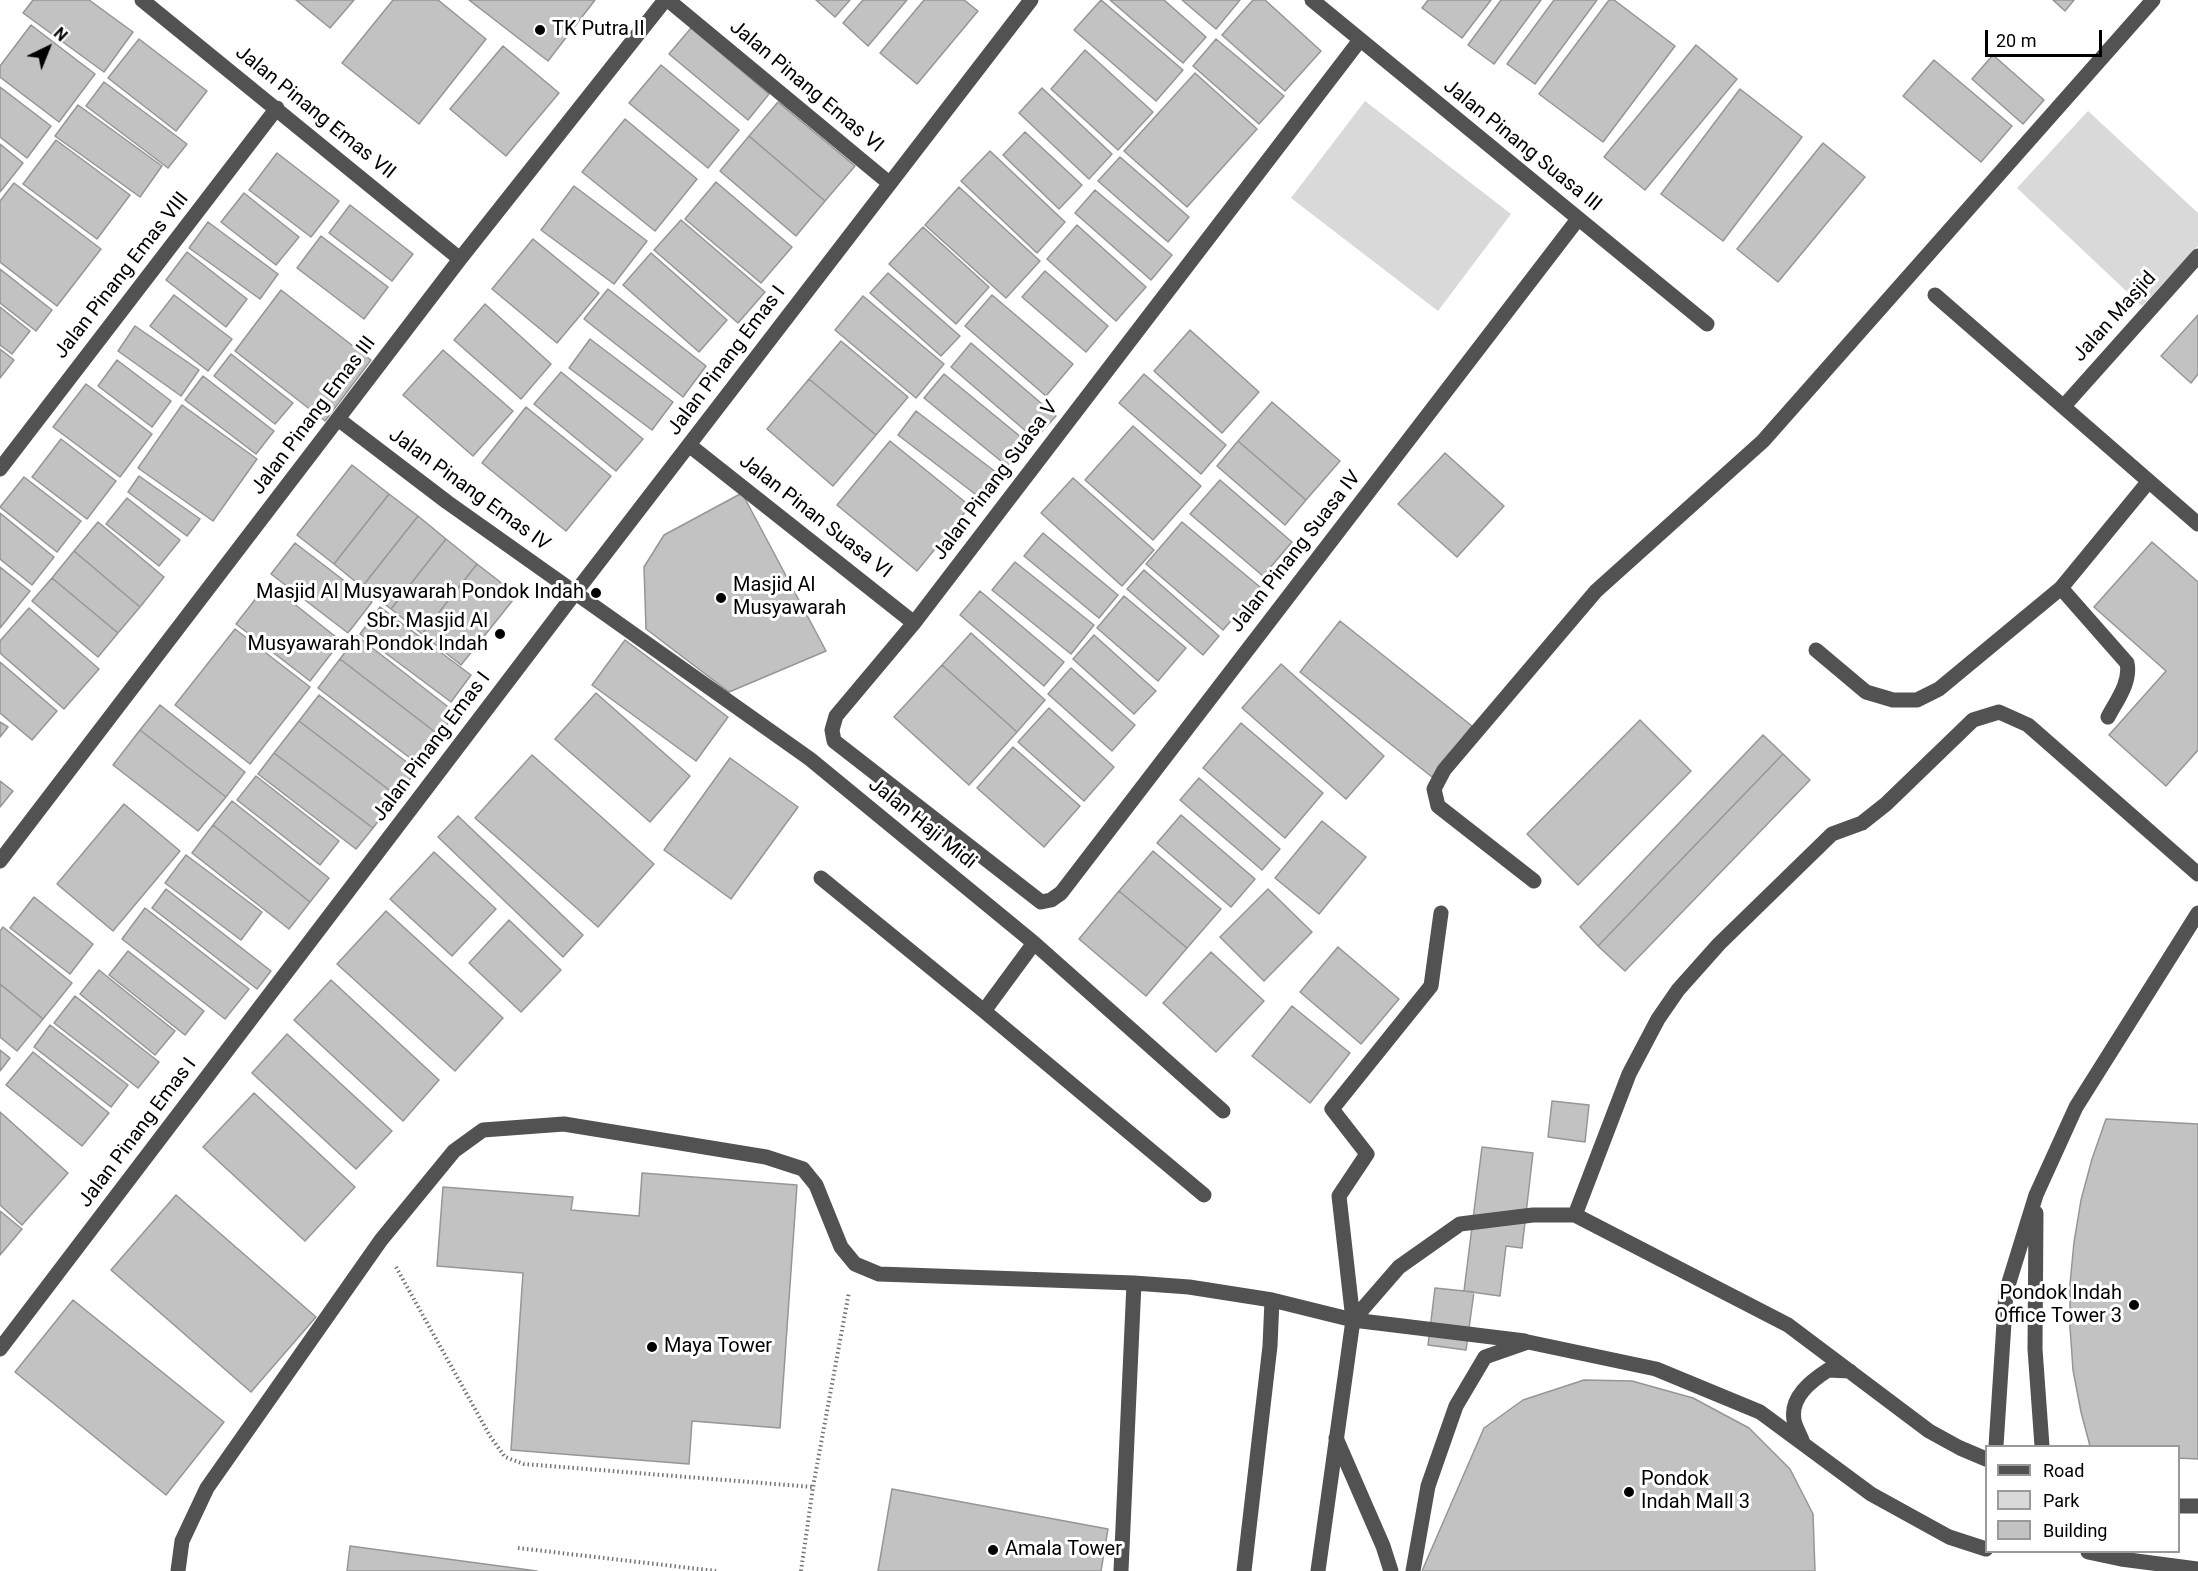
<!DOCTYPE html>
<style>
body{margin:0}
#map{position:relative;width:2198px;height:1571px;overflow:hidden;background:#fff;font-family:Roboto,sans-serif}
canvas{display:block}
.legend{position:absolute;left:1985px;top:1445px;width:195px;height:108px;box-sizing:border-box;background:#fff;border:2px solid #999;margin:0;padding:8px 10px;list-style:none;font-size:18px;color:#000}
.legend li{display:flex;align-items:center;gap:12px;height:30px}
.legend b{width:30px;border:2px solid #999}
.north{position:absolute;left:18px;top:18px;width:60px;height:60px;-webkit-text-stroke:4px #fff;paint-order:stroke;rotate:43deg;font-size:16px;font-weight:700;line-height:24px;text-align:center;color:#000}
.north::after{content:'';display:block;margin:auto;width:21px;height:27px;background:#000;clip-path:polygon(50% 0,100% 100%,50% 72%,0 100%)}
.scale{position:absolute;left:1985px;top:30px;width:117px;height:27px;box-sizing:border-box;border:3px solid #000;border-top:0;padding-left:8px;font-size:18px;line-height:21px;white-space:nowrap;color:#000;-webkit-text-stroke:4px #fff;paint-order:stroke}
</style>
<div id="map">
<canvas width="2198" height="1571"></canvas>
<ul class="legend">
<li><b style="height:8px;background:#525252"></b>Road</li>
<li><b style="height:16px;background:#d9d9d9"></b>Park</li>
<li><b style="height:16px;background:#c2c2c2"></b>Building</li>
</ul>
<div class="north">N</div>
<div class="scale">20 m</div>
</div>
<script>
const ctx = document.querySelector('canvas').getContext('2d');
ctx.lineJoin = 'round';
function paint(path, color) { ctx.fillStyle = color; ctx.fill(path, 'evenodd'); }
function stroke(path, color, width, dash) { ctx.strokeStyle = color; ctx.lineWidth = width; ctx.lineCap = dash ? 'butt' : 'round'; ctx.setLineDash(dash || []); ctx.stroke(path); }
function write(font, color, halo, rows, align = 'center') {
  ctx.font = font + ' Roboto,sans-serif'; ctx.lineWidth = 6; ctx.setLineDash([]); ctx.textBaseline = 'middle'; ctx.strokeStyle = halo; ctx.fillStyle = color; for (const [text, x, y, turn = 0] of rows) {
    ctx.save(); ctx.translate(x, y); ctx.rotate((+turn || 0) * Math.PI / 180); ctx.textAlign = isNaN(turn) ? turn : align; if (halo) ctx.strokeText(text, 0, 0); ctx.fillText(text, 0, 0); ctx.restore();
  }
}
const green = new Path2D(`
 M1365,101l146,113 -73,97 -147,-113z
 M2088,111l110,102v33l-56,60 -125,-118z`);
const building = new Path2D(`
 M33,0h56l44,32 -29,40 -81,-59z
 M296,0h58l-24,28z
 M393,0h45l48,39 -67,85 -77,-61z
 M469,0h126l-47,61z
 M816,0h34l-15,17z
 M863,0h44l-39,46 -25,-23z
 M924,0h40l14,11 -61,73 -37,-31z
 M1101,0l82,70 -27,31 -82,-71z
 M1110,0h54l42,37 -23,26z
 M1182,0h58l-24,29z
 M1253,0h12l56,51 -36,40 -63,-56z
 M1428,0h63l-29,38 -40,-30z
 M1501,0h40l-47,64 -26,-19z
 M1554,0h43l-62,84 -28,-20z
 M1609,0h5l61,46 -72,96 -64,-48z
 M2053,0h21l-9,11z
 M31,25l64,49 -36,48 -59,-45v-11z
 M691,28l78,66 -21,26 -79,-66z
 M139,39l68,52 -31,40 -68,-53z
 M1216,39l68,57 -25,28 -66,-58z
 M1696,45l41,34 -92,111 -41,-33z
 M503,46l56,47 -53,63 -56,-47z
 M1085,50l68,62 -35,38 -67,-61z
 M1993,55l51,45 -21,24 -51,-45z
 M1934,60l78,66 -31,36 -78,-66z
 M661,65l78,65 -31,38 -79,-65z
 M1195,73l62,56 -70,78 -63,-56z
 M104,82l83,62 -19,24 -82,-62z
 M0,87l51,39 -24,32 -27,-21z
 M1042,88l70,66 -23,25 -70,-66z
 M1740,89l62,48 -79,104 -62,-47z
 M778,102l77,64 -30,35 -76,-65z
 M78,105l84,61 -22,31 -85,-61z
 M625,119l72,60 -42,52 -73,-59z
 M1025,132l57,53 -23,24 -56,-54z
 M749,136l76,65 -29,35 -76,-65z
 M56,140l74,55 -33,44 -74,-55z
 M1823,143l42,34 -87,105 -41,-33z
 M0,144l23,19 -23,29z
 M990,151l75,71 -28,31 -76,-72z
 M277,153l62,48 -28,36 -62,-47z
 M1120,157l69,60 -21,25 -70,-61z
 M716,182l76,65 -31,36 -76,-64z
 M14,183l87,66 -44,57 -57,-44v-61z
 M574,186l73,55 -33,43 -73,-54z
 M959,187l81,74 -34,37 -81,-73z
 M1095,190l77,65 -21,25 -76,-67z
 M244,193l55,44 -23,28 -55,-43z
 M350,205l63,49 -21,27 -63,-48z
 M681,220l84,72 -27,31 -84,-73z
 M208,222l70,52 -18,25 -71,-51z
 M1077,225l69,62 -30,34 -69,-62z
 M923,227l66,60 -33,37 -67,-60z
 M321,236l67,51 -24,32 -67,-51z
 M533,239l66,54 -42,50 -65,-54z
 M187,252l60,47 -21,28 -60,-47z
 M651,253l76,67 -28,32 -76,-67z
 M0,269l52,41 -16,21 -36,-28z
 M1045,271l63,55 -22,26 -64,-55z
 M888,273l72,63 -19,20 -71,-63z
 M608,289l98,77 -23,31 -99,-78z
 M281,290l90,70 -46,61 -90,-70z
 M174,295l58,44 -24,32 -58,-45z
 M992,295l81,69 -27,32 -81,-70z
 M863,296l81,68 -28,34 -81,-68z
 M485,304l66,60 -30,35 -67,-59z
 M0,307l30,24 -18,23 -12,-9z
 M2198,315v59l-7,9 -30,-27z
 M135,326l64,44 -18,26 -63,-45z
 M1190,330l69,62 -37,41 -68,-62z
 M590,339l83,63 -21,28 -83,-62z
 M841,341l67,56 -32,38 -67,-56z
 M971,343l85,73 -21,23 -84,-72z
 M0,349l14,11 -14,18z
 M443,350l70,61 -40,45 -70,-61z
 M231,354l62,49 -18,21 -61,-48z
 M117,360l54,41 -19,26 -54,-41z
 M561,372l82,67 -27,32 -82,-67z
 M944,374l83,68 -20,24 -83,-68z
 M1144,374l82,71 -25,29 -82,-71z
 M203,376l71,55 -18,23 -71,-54z
 M809,379l67,56 -43,51 -66,-57z
 M86,384l66,50 -32,43 -67,-50z
 M1272,402l68,59 -34,39 -68,-59z
 M182,405l75,54 -44,62 -75,-53z
 M526,407l85,69 -45,55 -84,-68z
 M916,411l81,62 -18,24 -81,-62z
 M1133,426l68,60 -48,54 -68,-60z
 M61,439l55,42 -29,38 -55,-42z
 M890,441l80,65 -53,65 -80,-66z
 M1238,441l68,59 -21,25 -68,-59z
 M1445,453l59,53 -47,51 -59,-53z
 M352,465l37,29 -55,70 -37,-29z
 M139,476l61,43 -13,17 -59,-44z
 M24,477l57,44 -24,31 -57,-45z
 M1073,478l81,72 -32,36 -81,-73z
 M1220,480l72,62 -29,34 -73,-62z
 M742,493l84,158 -97,41 -83,-63 -2,-62 20,-32z
 M389,494l29,22 -56,71 -28,-23z
 M127,498l53,42 -21,26 -53,-42z
 M0,513l54,44 -22,28 -32,-26z
 M418,516l28,23 -55,70 -29,-22z
 M98,522l66,55 -24,30 -66,-56z
 M1182,522l78,65 -37,43 -77,-66z
 M1043,533l75,62 -19,23 -75,-62z
 M446,539l31,25 -55,70 -31,-25z
 M2152,542l46,40v168l-32,36 -57,-51 57,-64 -72,-64z
 M295,543l77,59 -24,31 -77,-59z
 M74,551l66,56 -22,26 -66,-55z
 M1015,562l79,63 -23,29 -79,-64z
 M477,564l40,31 -56,70 -39,-31z
 M0,567l30,24 -30,37z
 M1144,570l75,66 -16,19 -76,-66z
 M52,578l66,55 -20,24 -66,-56z
 M268,583l73,58 -31,40 -74,-57z
 M980,591l84,71 -20,24 -84,-71z
 M1124,596l62,52 -28,33 -61,-53z
 M380,607l91,68 -20,27 -91,-68z
 M29,608l70,61 -35,40 -64,-56v-12z
 M1340,621l132,105 -40,51 -132,-105z
 M235,629l75,58 -60,77 -75,-59z
 M971,633l74,67 -28,32 -75,-67z
 M1094,635l62,56 -22,23 -61,-55z
 M357,636l99,77 -17,22 -99,-76z
 M625,640l103,77 -32,44 -104,-76z
 M340,659l99,76 -21,29 -100,-76z
 M0,662l57,49 -25,29 -32,-27z
 M1281,664l103,92 -38,43 -104,-91z
 M942,665l75,67 -48,53 -75,-68z
 M1071,668l64,57 -23,26 -64,-57z
 M596,693l94,83 -40,46 -95,-83z
 M319,695l98,75 -20,26 -98,-75z
 M160,705l85,67 -19,25 -86,-67z
 M1049,708l65,59 -30,34 -66,-59z
 M1640,720l51,51 -113,114 -51,-51z
 M299,721l98,75 -24,32 -99,-75z
 M0,722l8,5 -8,10z
 M1241,723l82,70 -38,45 -82,-70z
 M140,730l86,67 -28,34 -85,-66z
 M1763,735l20,19 -185,192 -18,-19z
 M1013,747l67,59 -36,41 -67,-59z
 M274,753l99,75 -17,21 -98,-75z
 M1783,754l27,26 -185,191 -27,-25z
 M532,755l122,109 -56,63 -123,-109z
 M730,758l68,49 -67,92 -67,-49z
 M256,776l83,65 -19,24 -83,-65z
 M1199,778l81,71 -18,21 -82,-70z
 M0,781l13,10 -13,16z
 M232,801l97,77 -19,24 -97,-77z
 M124,804l56,47 -67,80 -56,-47z
 M1181,815l74,64 -24,28 -74,-64z
 M458,816l125,119 -20,22 -125,-120z
 M1322,821l44,36 -47,57 -44,-36z
 M213,825l97,77 -21,27 -97,-76z
 M1153,851l68,58 -34,39 -68,-57z
 M434,852l62,57 -44,47 -62,-57z
 M186,855l76,57 -21,28 -76,-57z
 M166,889l105,82 -14,18 -105,-81z
 M1268,889l44,43 -48,49 -44,-44z
 M1119,891l68,57 -41,48 -67,-57z
 M34,897l59,47 -23,30 -60,-46z
 M145,908l104,81 -24,30 -103,-80z
 M386,911l117,107 -48,53 -118,-107z
 M509,920l52,50 -40,42 -52,-49z
 M3,927l69,56 -29,36 -43,-35v-53z
 M1338,947l61,52 -38,45 -61,-52z
 M128,951l76,60 -19,24 -76,-60z
 M1211,952l53,49 -48,51 -53,-49z
 M99,970l76,61 -20,24 -75,-61z
 M331,980l108,100 -36,41 -109,-101z
 M0,984l43,35 -26,32 -17,-14z
 M75,996l84,66 -21,26 -84,-65z
 M1292,1006l58,47 -40,50 -58,-47z
 M50,1025l78,60 -17,22 -77,-60z
 M287,1034l105,97 -36,38 -104,-96z
 M0,1050l10,8 -10,13z
 M33,1052l76,61 -27,33 -76,-61z
 M254,1093l101,94 -50,54 -102,-94z
 M1552,1101l37,4 -4,37 -37,-5z
 M0,1112l68,61 -46,52 -22,-20z
 M2106,1119l92,5v335l-20,-1v-12h-88l-9,-34 -8,-42 -3,-43v-43l4,-42 7,-42 11,-41z
 M1482,1147l51,6 -11,95 -16,-2 -6,50 -36,-5z
 M642,1173l155,12 -17,243 -88,-7 -3,43 -178,-14 12,-177 -86,-7 6,-79 130,10 -2,13 68,6z
 M176,1195l140,122 -65,75 -140,-122z
 M0,1211l22,18 -22,26z
 M1435,1288l39,4 -8,58 -38,-5z
 M73,1300l151,122 -58,73 -151,-123z
 M1584,1380l48,1 61,17 56,30 41,41 23,45 2,57h-393l62,-143 39,-28z
 M892,1489l216,40 -7,42h-223z
 M350,1546l187,25h-190z`);
const path = new Path2D(`
 M396,1267l94,169 15,21 19,7 289,23
 M518,1548l198,23
 M801,1571l12,-84 36,-195`);
const minor = new Path2D(`
 M142,0l318,259
 M668,0l221,183
 M1312,0l395,324
 M1360,40l-446,583 -78,93 -4,14 2,11 207,161 10,-2 10,-7 517,-674
 M1935,295l263,229
 M2064,406l134,-150
 M338,419l109,83 363,257 224,184 189,168
 M689,445l225,178
 M0,469l277,-361
 M2061,588l66,75c4,19 -10,37 -19,54
 M1816,650l50,42 27,8h24l22,-11 122,-101 88,-107
 M0,861l460,-602 205,-259
 M821,878l163,133 220,184
 M1534,881l-96,-75 -4,-17 10,-19 152,-179 167,-150 390,-441
 M984,1011l50,-68
 M2036,1213l-1,136 7,97
 M1575,1215l54,-141 29,-55 20,-29 41,-46 113,-110 30,-11 24,-19 87,-84 26,-8 29,13 170,149
 M1134,1283l55,4 83,13 81,20 172,21
 M1353,1320l-14,-124 28,-42 -35,-45 99,-123 10,-73
 M0,1349l575,-756 456,-593
 M1336,1438l47,108 8,25
 M1803,1443c-2,-7 -8,-16 -9,-23 -4,-23 17,-39 34,-50l22,1
 M1996,1446l10,-154 30,-97 40,-88 122,-194
 M2178,1506h20
 M2088,1552l33,7 77,10
 M178,1571l4,-30 25,-53 174,-248 73,-89 29,-21 81,-6 202,33 37,12 13,16 25,62 14,17 24,10 255,9 -13,288
 M1244,1571l26,-225 2,-46
 M1318,1571l35,-251 46,-53 61,-43 73,-9h42l213,110 141,106 31,17 26,11
 M1413,1571l15,-85 28,-80 29,-49 43,-15 128,27 104,43 111,82 78,43 37,12`);
const markers = [
 [540,30,6,"#000"],
 [596,593,6,"#000"],
 [721,598,6,"#000"],
 [500,634,6,"#000"],
 [2134,1305,6,"#000"],
 [652,1347,6,"#000"],
 [1629,1492,6,"#000"],
 [993,1550,6,"#000"]
];
const poiNames = [
 ["TK Putra II",552,30],
 ["Masjid Al",733,586],
 ["Musyawarah",733,609],
 ["Masjid Al Musyawarah Pondok Indah",584,593,"right"],
 ["Sbr. Masjid Al",488,622,"right"],
 ["Musyawarah Pondok Indah",488,645,"right"],
 ["Pondok Indah",2122,1294,"right"],
 ["Office Tower 3",2122,1317,"right"],
 ["Maya Tower",664,1347],
 ["Pondok",1641,1480],
 ["Indah Mall 3",1641,1503],
 ["Amala Tower",1005,1550]
];
const streetNames = [
 ["Jalan Pinang Emas VI",806,87,40],
 ["Jalan Pinang Emas VII",315,113,39],
 ["Jalan Pinang Suasa III",1522,146,39],
 ["Jalan Pinang Emas VIII",122,276,-52],
 ["Jalan Masjid",2115,317,-48],
 ["Jalan Pinang Emas I",727,361,-53],
 ["Jalan Pinang Emas III",314,416,-53],
 ["Jalan Pinang Suasa V",996,481,-53],
 ["Jalan Pinang Emas IV",469,490,36],
 ["Jalan Pinan Suasa VI",815,517,38],
 ["Jalan Pinang Suasa IV",1296,552,-52],
 ["Jalan Pinang Emas I",432,747,-53],
 ["Jalan Haji Midi",922,824,39],
 ["Jalan Pinang Emas I",138,1133,-53]
];
paint(green, '#d9d9d9');
paint(building, '#c2c2c2');
stroke(building, '#969696', 1.5);
stroke(path, '#747474', 4, [1.5, 3]);
stroke(minor, '#525252', 15);
for (const [x, y, r, color] of markers) { const dot = new Path2D(); dot.arc(x, y, r, 0, 2 * Math.PI); ctx.fillStyle = color; ctx.fill(dot); stroke(dot, '#fff', 2); }
write('20px', '#000', '#fff', poiNames, 'left');
write('20px', '#000', '#fff', streetNames);
</script>
